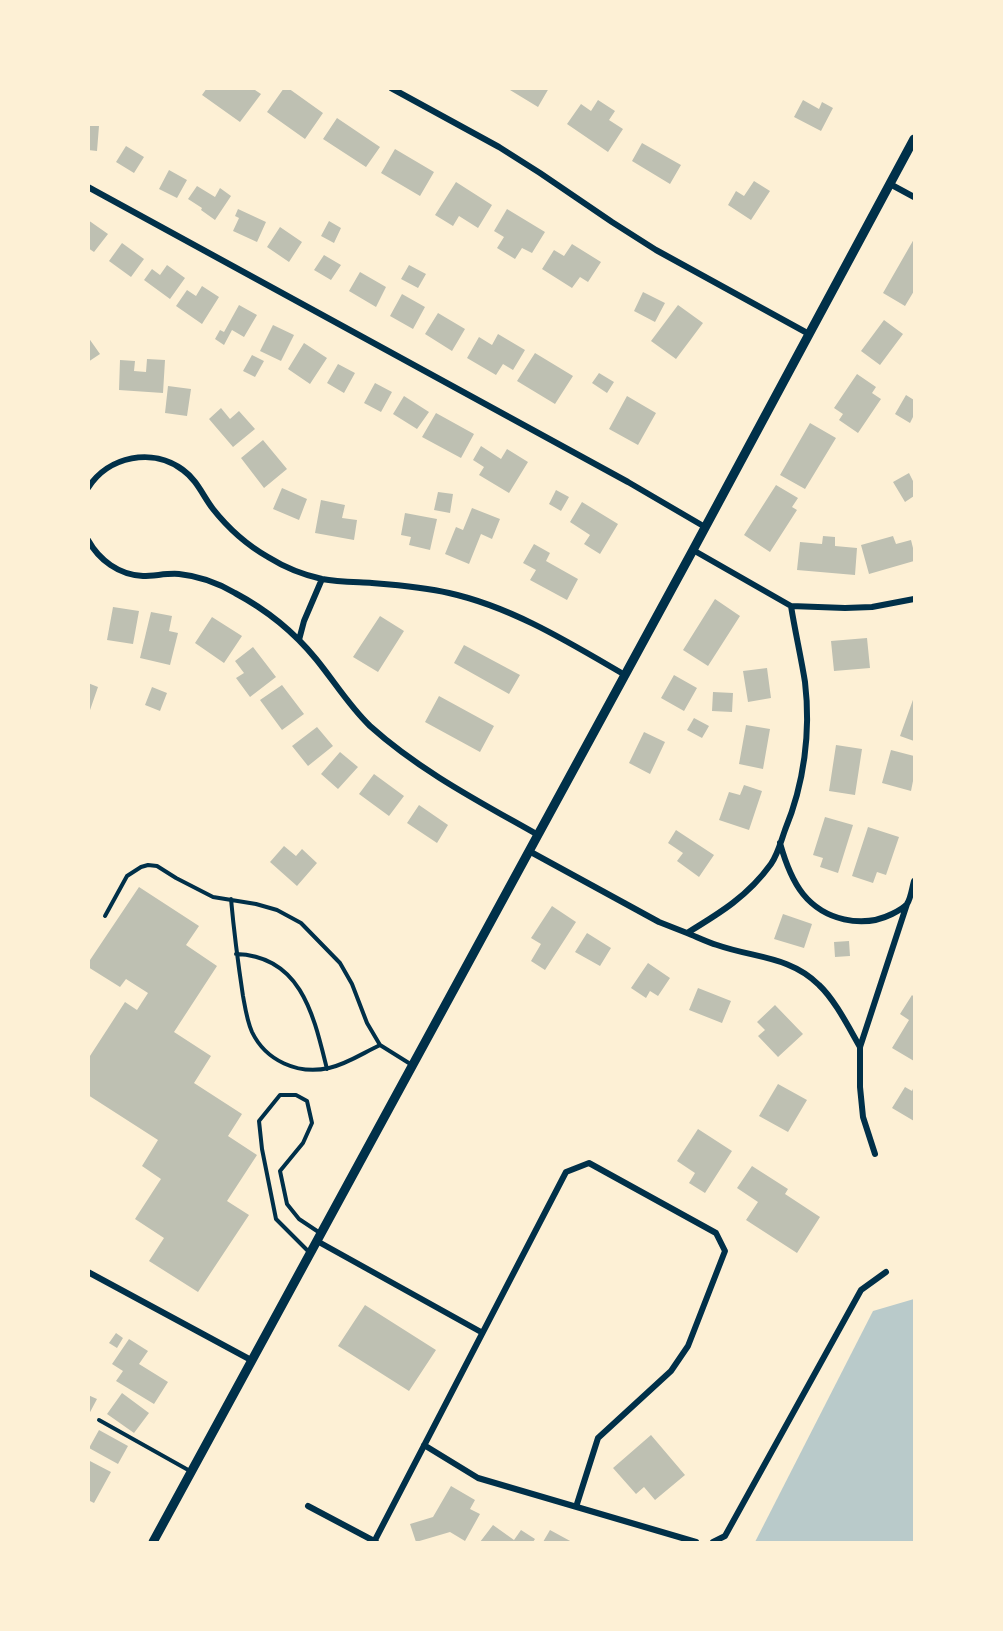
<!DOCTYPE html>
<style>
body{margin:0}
#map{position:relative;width:1003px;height:1631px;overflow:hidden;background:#fdf0d5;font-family:Quicksand,sans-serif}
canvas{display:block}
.frame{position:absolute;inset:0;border:90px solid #fdf0d5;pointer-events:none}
</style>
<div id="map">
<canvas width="1003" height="1631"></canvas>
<div class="frame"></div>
</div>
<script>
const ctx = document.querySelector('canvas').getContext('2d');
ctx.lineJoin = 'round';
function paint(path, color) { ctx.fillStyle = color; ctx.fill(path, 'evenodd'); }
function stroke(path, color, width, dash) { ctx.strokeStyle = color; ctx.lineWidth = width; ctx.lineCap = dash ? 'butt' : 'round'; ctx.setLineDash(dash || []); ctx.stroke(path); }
const green = new Path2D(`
 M914,1299v243h-159l118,-231z`);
const building = new Path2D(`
 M207,88h45l9,6 -21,28 -38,-27z
 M284,88h4l35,25 -18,26 -38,-27z
 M511,88h38l-11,19 -28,-17z
 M598,100l17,11 -6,9 14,9 -15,23 -41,-28 14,-20 10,7z
 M803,100l16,9 3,-7 11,6 -12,23 -27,-14z
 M337,118l43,29 -14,20 -43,-28z
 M88,126h11l-2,25 -9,-1z
 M642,143l39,22 -11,19 -38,-23z
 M126,146l18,11 -10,16 -18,-11z
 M395,149l39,23 -14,24 -39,-23z
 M169,170l18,10 -10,18 -18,-9z
 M754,181l16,10 -19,29 -23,-15 8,-14 8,5z
 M456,182l36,23 -14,23 -19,-12 -6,10 -18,-11z
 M197,186l18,11 5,-9 11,8 -16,24 -14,-10 1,-2 -14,-9z
 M238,209l28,13 -9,20 -24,-11 6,-13 -4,-2z
 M507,209l38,23 -13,21 -10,-5 -7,11 -18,-11 7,-11 -10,-6z
 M88,220l20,14 -14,18 -6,-4z
 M329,221l12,7 -7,15 -13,-7z
 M280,227l22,15 -13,20 -22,-15z
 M914,239v52l-9,15 -22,-13z
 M122,243l22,16 -13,18 -22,-16z
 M572,244l29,18 -13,20 -8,-5 -8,11 -30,-19 12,-19 10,6z
 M324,255l17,10 -10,15 -17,-10z
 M167,265l18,13 -15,21 -26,-19 8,-11 8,6z
 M409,265l17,9 -8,14 -17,-9z
 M360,272l26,15 -10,20 -27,-16z
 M202,286l17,11 -17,27 -26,-18 11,-16 9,6z
 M643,292l22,11 -10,19 -21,-11z
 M402,294l23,13 -12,22 -23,-13z
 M239,305l18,10 -13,22 -12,-7 -8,15 -9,-6 5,-9 4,2z
 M678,305l25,18 -27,36 -25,-18z
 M438,313l27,16 -13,22 -27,-17z
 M884,320l19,14 -23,31 -19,-14z
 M273,325l21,10 -13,26 -21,-10z
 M498,334l27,16 -12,20 -10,-6 -7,11 -29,-17 12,-21 13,8z
 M88,337l12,17 -12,8z
 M304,343l23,15 -17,26 -22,-15z
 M535,353l38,23 -18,28 -38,-23z
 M252,355l12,6 -9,16 -12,-6z
 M147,359l18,1 -2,33 -44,-3 1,-30 15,1 -1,10 12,1z
 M338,364l17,9 -11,20 -17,-10z
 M599,373l15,9 -7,11 -15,-10z
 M857,374l19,13 -4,6 9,6 -23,34 -19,-13 4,-6 -9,-6z
 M375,383l17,9 -11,20 -17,-9z
 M168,386l23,3 -4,27 -22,-3z
 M906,395l8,5v15l-4,8 -15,-9z
 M404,396l25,16 -12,17 -24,-15z
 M627,396l29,17 -18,32 -29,-16z
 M221,408l9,11 9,-8 16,18 -22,18 -24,-28z
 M436,413l38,21 -13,24 -39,-21z
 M810,423l26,15 -31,51 -25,-14z
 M263,440l24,29 -23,19 -23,-30z
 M481,446l20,13 6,-10 21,13 -19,31 -30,-18 5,-8 -11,-7z
 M909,473l5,10v13l-9,6 -12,-20z
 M776,485l22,13 -6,9 5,3 -27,42 -26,-17z
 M282,488l25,11 -8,21 -26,-11z
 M556,490l13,7 -8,14 -12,-7z
 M438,492l15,2 -3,19 -16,-3z
 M321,500l24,5 -3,13 15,2 -3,20 -39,-7z
 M582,502l36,22 -18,30 -16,-10 6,-9 -20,-13z
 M472,508l28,11 -8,20 -11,-5 -12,30 -24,-10 11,-27 7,3z
 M405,513l32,6 -7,31 -21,-5 2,-8 -10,-2z
 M823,536l12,1v9l22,2 -2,27 -58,-5 3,-28 22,2z
 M893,536l3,8 15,-4 3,12v9l-45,13 -8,-29z
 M534,544l16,9 -4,8 32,18 -11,21 -37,-20 6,-10 -13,-7z
 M715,599l25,17 -32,50 -25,-16z
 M113,607l26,4 -6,33 -26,-4z
 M151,612l21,4 -3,15 9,2 -8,32 -30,-7z
 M380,616l24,15 -26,41 -25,-15z
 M212,617l30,19 -18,27 -29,-20z
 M867,638l3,30 -36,3 -3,-30z
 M464,645l56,30 -11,19 -55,-31z
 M253,647l23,30 -26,20 -14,-19 8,-5 -9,-12z
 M767,668l4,30 -23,4 -5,-31z
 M674,675l23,13 -13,23 -23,-13z
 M88,683l10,4 -9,26h-1z
 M282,685l22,29 -22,16 -22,-30z
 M152,687l15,6 -7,18 -15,-6z
 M713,692l20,1 -1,19 -20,-1z
 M439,696l55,30 -14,26 -55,-30z
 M914,697v44l-14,-5z
 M694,718l15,8 -7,12 -15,-8z
 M746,725l24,4 -7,40 -24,-5z
 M317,727l16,19 -25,20 -16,-20z
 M644,732l21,10 -15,32 -21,-11z
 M836,745l26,4 -7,46 -26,-4z
 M891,750l23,6v20l-3,15 -29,-8z
 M340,752l18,15 -20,22 -17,-15z
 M374,774l30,22 -15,20 -30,-22z
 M744,785l18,6 -13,39 -30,-10 10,-28 11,3z
 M419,805l29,20 -11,18 -30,-20z
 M825,817l28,8 -15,48 -18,-6 3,-9 -10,-3z
 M868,827l31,10 -13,38 -9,-3 -4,11 -21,-7z
 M676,830l38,25 -15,22 -22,-16 6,-8 -15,-10z
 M284,846l12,10 6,-7 15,14 -20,23 -27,-24z
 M139,887l60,39 -13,19 31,21 -43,66 37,24 -17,27 48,31 -14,22 29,19 -30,46 22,14 -51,77 -49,-31 15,-23 -29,-19 26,-40 -19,-13 16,-26 -70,-45v-36l37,-57 12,8 11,-17 -22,-14 -6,8 -32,-20v-4z
 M552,906l24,16 -31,48 -14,-9 10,-17 -10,-6z
 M783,914l29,10 -8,24 -30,-9z
 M587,933l24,15 -11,18 -25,-14z
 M849,941l1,15 -15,1 -1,-15z
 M648,963l22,15 -12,18 -8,-5 -4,7 -15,-10z
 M698,988l33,13 -9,22 -33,-13z
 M912,995l2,2v64l-22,-13 17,-28 -9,-6z
 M775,1005l28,29 -25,23 -20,-21 7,-6 -8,-8z
 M778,1084l29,16 -19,32 -29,-16z
 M914,1086v35l-22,-13 13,-21 7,4z
 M698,1129l34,22 -27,42 -16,-10 6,-10 -18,-12z
 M752,1166l36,23 -3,5 35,23 -23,36 -51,-33 12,-18 -21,-14z
 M365,1305l71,45 -27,41 -71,-45z
 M116,1333l7,5 -6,10 -8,-5z
 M129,1339l19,12 -9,13 29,18 -14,22 -38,-23 7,-10 -11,-7z
 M122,1393l27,20 -15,20 -27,-19z
 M88,1395l9,4 -9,17z
 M99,1430l29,16 -10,18 -29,-16z
 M651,1435l34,40 -30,25 -11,-13 -8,7 -23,-26z
 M88,1460l23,12 -17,31 -6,-3z
 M451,1486l24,14 -5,9 10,5 -15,27 -15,-9 -34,10 -6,-18 23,-7z
 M493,1525l21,15 7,-10 14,9 -2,3h-53z
 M550,1530l22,12h-29z`);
const service = new Path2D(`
 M231,899c3,33 7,64 12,97 2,11 4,25 9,36 14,29 46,43 77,36 18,-4 34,-15 51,-23
 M105,916l22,-40 14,-9 7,-2 9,1 19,12 37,19 43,7 21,6 24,13 39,40 12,21 15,39 13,22 32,20
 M236,954c66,2 78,63 91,115
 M309,1252l-33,-33 -14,-70 -3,-28 21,-26h16l11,6 5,22 -9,20 -23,28 7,33 12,15 21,14
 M99,1420l91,51`);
const minor = new Path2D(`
 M391,88l108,59 41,26 72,49 44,28 153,84
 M890,184l24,13
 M88,187l540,295 77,45
 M88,488c20,-32 65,-41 95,-18 14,10 20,26 30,39 15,19 34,36 55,48 16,10 36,18 54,22 16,3 34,3 50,4 25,2 52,4 77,10 63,14 121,50 176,82
 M88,540c11,20 31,35 55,36 12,0 24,-3 36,-2 20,2 39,9 56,19 30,16 59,39 81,66 18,22 33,47 54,67 50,45 110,76 168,109
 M693,550l98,56 54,2 27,-1 42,-8
 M299,640l5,-19 18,-42
 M780,843c5,18 11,36 23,51 21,26 59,35 89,20 4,-2 12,-6 15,-10 4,-6 5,-16 7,-23
 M529,851l130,71 28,11c33,-20 61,-37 84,-69 7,-10 10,-23 14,-34 19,-46 26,-98 20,-148 -4,-25 -10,-51 -14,-76
 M687,933c10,4 20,9 30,12 37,13 73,11 102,40 16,15 30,43 41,62
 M875,1154l-12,-37 -3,-30v-40l47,-143
 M317,1241l164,91
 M88,1272l163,88
 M424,1445l54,33 218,64
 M308,1506l68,36
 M374,1542l192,-370 23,-9 127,70 9,18 -37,95 -17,25 -73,67 -22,69
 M713,1542l12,-6 136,-246 25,-18`);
const tertiary = new Path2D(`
 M153,1542l540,-992 221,-411`);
paint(green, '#b9caca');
paint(building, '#bec0b2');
stroke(service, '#003049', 4);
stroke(minor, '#003049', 6);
stroke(tertiary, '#003049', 9);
</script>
